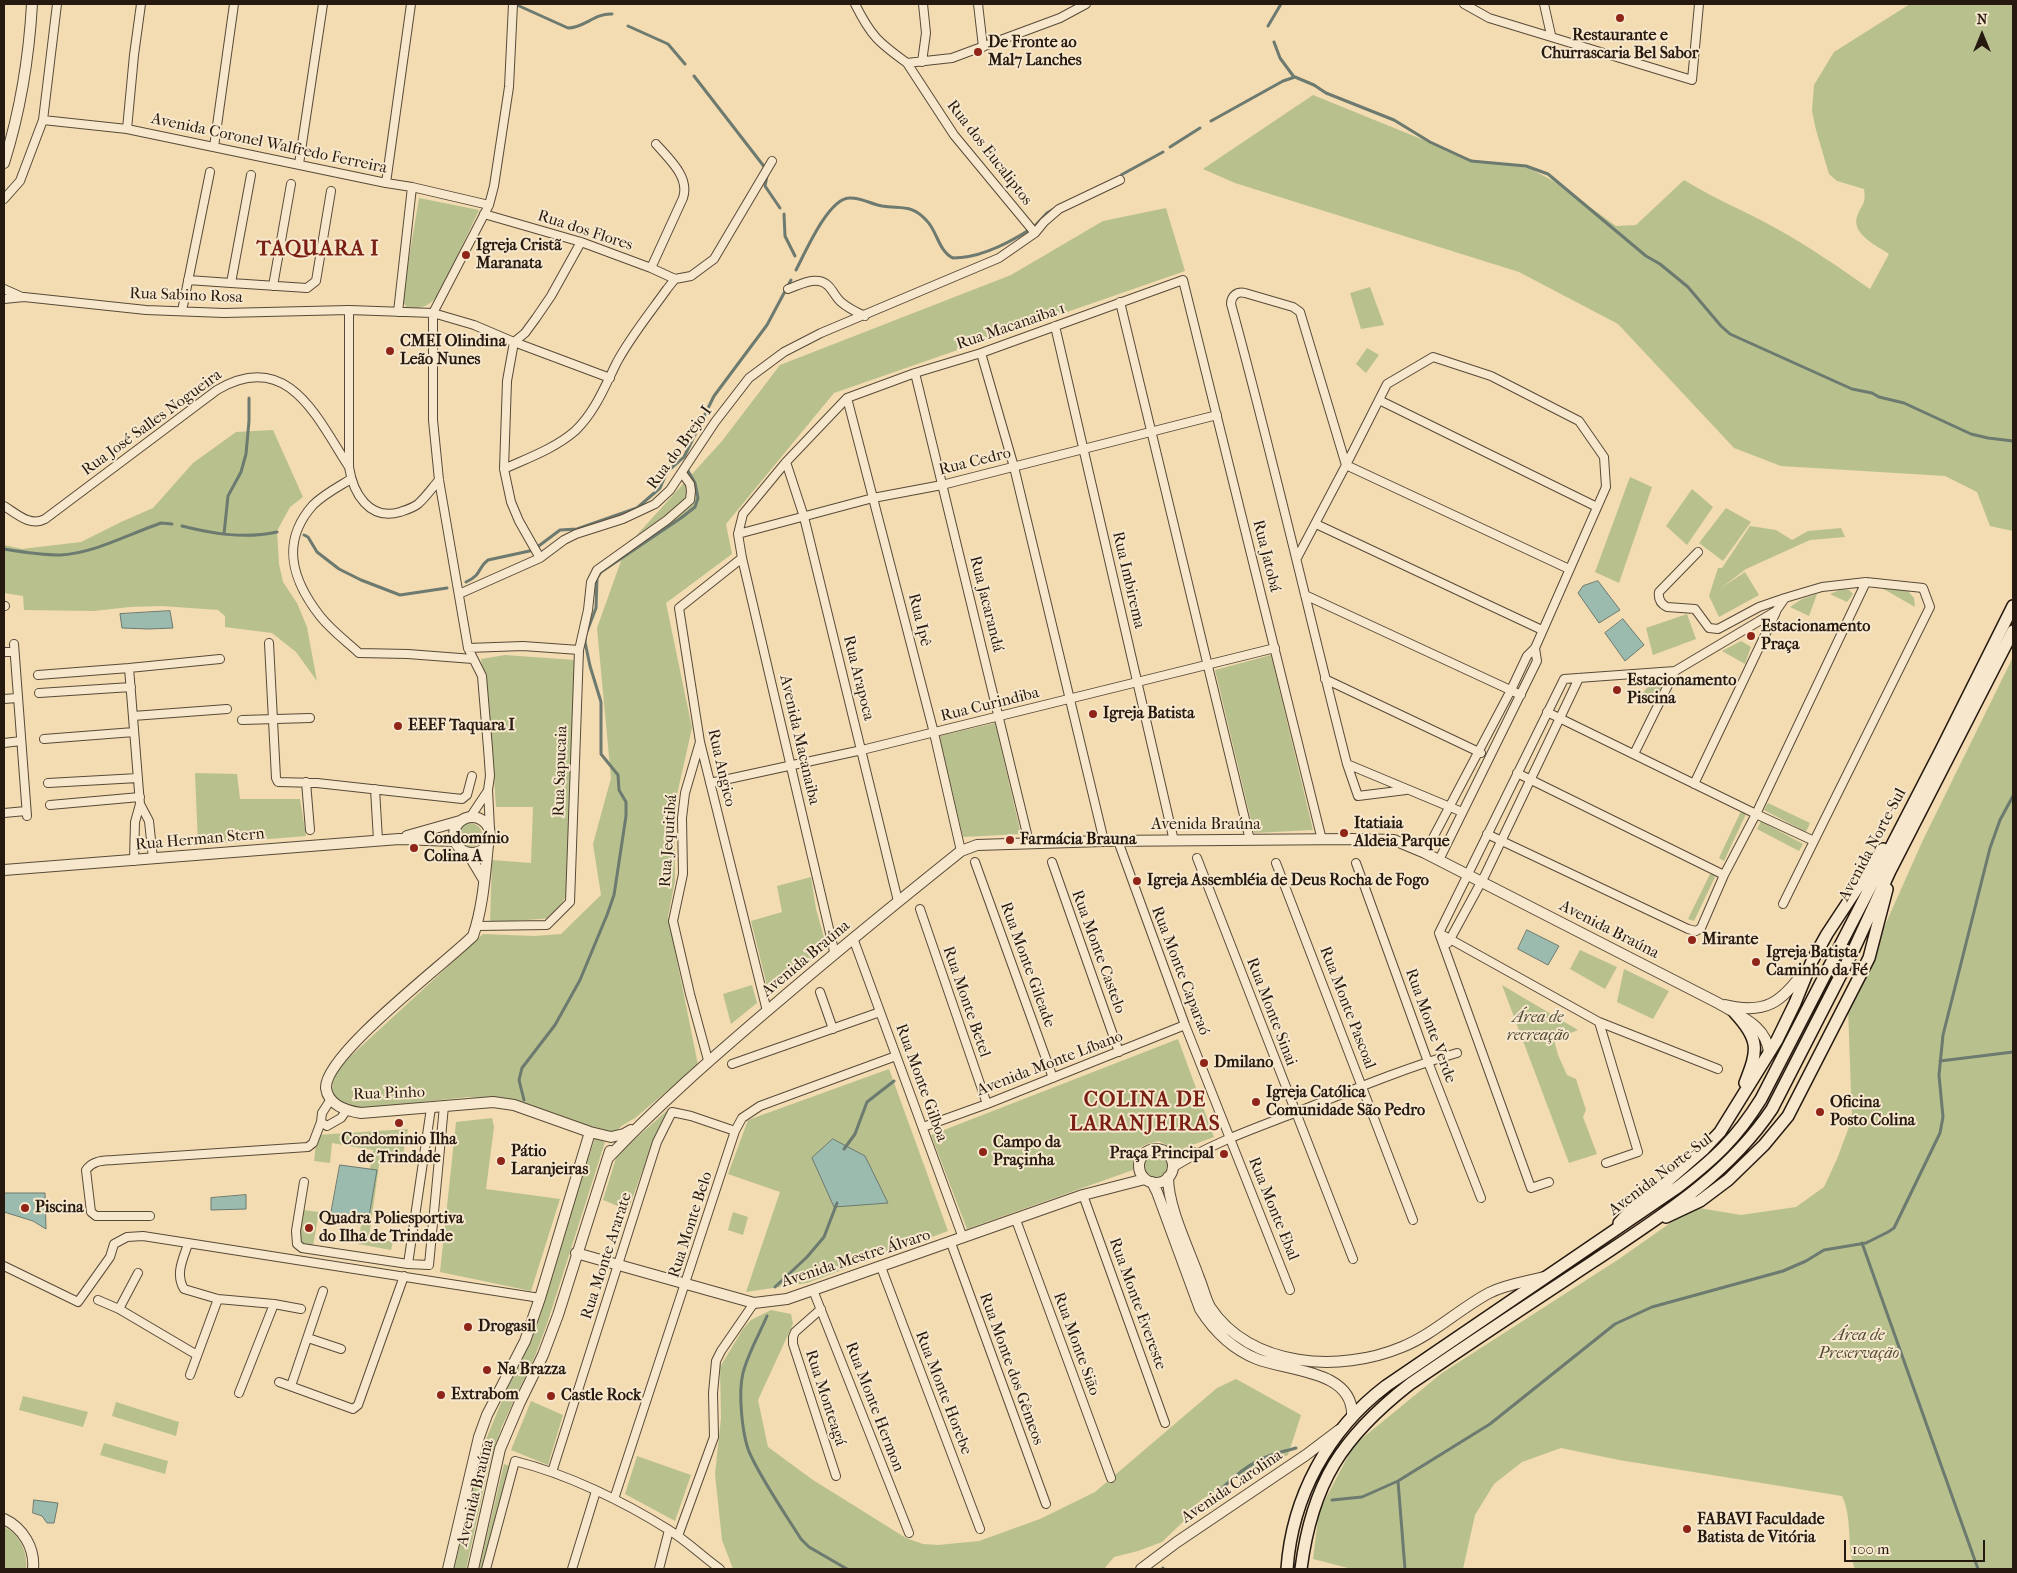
<!DOCTYPE html>
<meta charset="utf-8">
<style>
body{margin:0}
#map{position:relative;width:2017px;height:1573px;overflow:hidden;background:#f3dbb2;font-family:"IM FELL French Canon",serif}
canvas{display:block}
.frame{position:absolute;inset:0;border:5px solid #251910;pointer-events:none}
.north{position:absolute;left:1957px;top:10px;width:50px;height:50px;-webkit-text-stroke:4px #f7e8cd;paint-order:stroke;rotate:0deg;font-size:14px;font-weight:700;line-height:20px;text-align:center;color:#251910}
.north::after{content:'';display:block;margin:auto;width:18px;height:22px;background:#251910;clip-path:polygon(50% 0,100% 100%,50% 72%,0 100%)}
.scale{position:absolute;left:1844px;top:1540px;width:141px;height:22px;box-sizing:border-box;border:2px solid #251910;border-top:0;padding-left:6px;font-size:15px;line-height:18px;white-space:nowrap;color:#251910;-webkit-text-stroke:4px #f7e8cd;paint-order:stroke}
</style>
<div id="map">
<canvas width="2017" height="1573"></canvas>
<div class="frame"></div>
<div class="north">N</div>
<div class="scale">100 m</div>
</div>
<script>
const ctx = document.querySelector('canvas').getContext('2d');
ctx.lineJoin = 'round';
function paint(path, color) { ctx.fillStyle = color; ctx.fill(path, 'evenodd'); }
function stroke(path, color, width, dash) { ctx.strokeStyle = color; ctx.lineWidth = width; ctx.lineCap = dash ? 'butt' : 'round'; ctx.setLineDash(dash || []); ctx.stroke(path); }
function write(font, color, halo, rows, align = 'center') {
  ctx.font = font + ' "IM FELL French Canon",serif'; ctx.lineWidth = 4; ctx.setLineDash([]); ctx.textBaseline = 'middle'; ctx.strokeStyle = halo; ctx.fillStyle = color; for (const [text, x, y, turn = 0] of rows) {
    ctx.save(); ctx.translate(x, y); ctx.rotate((+turn || 0) * Math.PI / 180); ctx.textAlign = isNaN(turn) ? turn : align; if (halo) ctx.strokeText(text, 0, 0); ctx.fillText(text, 0, 0); ctx.restore();
  }
}
const green = new Path2D(`
 M1910,4h103v527l-23,-5 -13,-34 -32,-16 -164,-10 -47,-18 -116,-124 -99,-52 -284,-89 -32,-14 110,-74 160,65 56,8 28,15 59,43 20,-1 48,-45c30,19 64,32 95,50 32,18 61,38 91,59l19,-35c-13,-9 -40,-21 -31,-40 5,-12 8,-10 6,-25l-27,-8 -8,-7 -13,-44 -4,-19 2,-26 20,-33z
 M419,198l60,12 -40,85c-11,11 -16,14 -32,13l-5,-8z
 M1166,208l19,63 -351,122 -108,131 6,30 -66,49 26,125 -18,80 1,73 -7,35 30,149 -63,53 -12,7 -11,9 -106,-34 -38,-3 -110,12 -21,-8 -5,-7 1,-16 8,-13 142,-131 51,2 27,-2 40,-39 -8,-51 18,-66 -14,-150 29,-81 96,-106 58,-76 231,-90 92,-54z
 M1370,287l14,38 -23,4 -11,-36z
 M1367,348l12,7 -13,18 -10,-9z
 M273,430l30,67 -13,10 -13,24 2,33 4,18 14,21 10,24 10,54 -21,-29 -24,-19 -47,-6v-11l-7,-6 -56,-4 -32,1 -36,4 -70,-1 -1,-14 -19,-3v-48l18,4 59,-7 40,-20 32,-14 40,-45 43,-31z
 M1630,477l22,10 -33,96 -24,-11z
 M1692,489l21,18 -26,38 -21,-19z
 M1726,508l25,14 -28,39 -24,-18z
 M1750,526l26,4 16,10 16,-9 33,-3 4,9 -35,3 -64,29 -25,19 24,-16 14,23 -40,22 -10,-21 9,-28h4z
 M1880,587l27,3 7,8 1,9z
 M1842,589l7,1 4,4 -6,8 -17,-8z
 M1817,594l-8,22 -19,-9 12,-8z
 M1687,614l9,25 -43,16 -7,-27z
 M1741,641l10,6 -6,17 -23,-13z
 M505,655l70,5 -7,234 -17,24 -61,5 2,-63 39,3 2,-56h-37l-5,-74 -10,-74z
 M1271,655l42,175 -59,3 -39,-163z
 M2013,657v912h-158c-9,-23 -2,-50 -13,-73l-223,-36 -58,-12 -39,14 -28,22 -19,31 -12,54h-111l-39,-10 6,-48 35,-66 88,-72 177,-114 74,-52 48,8 55,-8 28,-20 13,-28 15,-40 -4,-111 75,-168z
 M1653,680l8,8 -5,12 -13,-7z
 M995,723l26,111 -58,3 -24,-101z
 M195,773l42,1 3,25h60l6,37 -108,9z
 M1768,803l42,20 -4,9 -42,-22z
 M1741,811l5,3 -22,47 -5,-3z
 M1761,821l42,23 -4,7 -42,-22z
 M458 835a12 12 0 1 1 24 0a12 12 0 1 1-24 0Z
 M1711,872l5,3 -22,46 -6,-2z
 M811,877l5,32 11,39 -58,46 -18,-73 31,-9 -5,-26z
 M1580,950l37,17 -12,22 -35,-20z
 M1624,969l45,22 -16,28 -36,-17z
 M752,985l5,18 -26,21 -8,-30z
 M1502,985l76,45 -24,10 4,15 9,20 9,4 10,31 -3,7 14,37 -28,9z
 M1178,1039l36,98 -38,14 -17,-10 -12,3 -10,5 -4,21 -166,59 -36,-94z
 M889,1069l59,162 -141,52 -61,9 34,-100 -52,-18 20,-54z
 M671,1107l-15,27 -28,76 -25,-10 14,-45z
 M492,1118l2,9 -8,62 74,10 -29,92 -91,-19 16,-150z
 M408,1129l-5,25 -22,-3 -12,86 24,5 -2,8 -33,-6 15,-94 -41,-7 -2,20 -16,-2 3,-26z
 M595,1138l10,4 -58,182 -12,32 -33,70 -13,39 -23,104h-12l28,-120 24,-58 18,-35z
 M1144 1165a12 12 0 1 1 24 0a12 12 0 1 1-24 0Z
 M303,1210l16,2 -6,34 -14,-2z
 M733,1212l15,5 -5,18 -15,-5z
 M771,1310l20,4 2,10 -35,76 10,47 45,33 93,58 17,6 15,1 41,-4 61,-22 55,-27 122,-104 19,-9 65,36 -13,40 -37,14 -50,31 -15,19 -24,23 -24,9 -24,6 -10,12h-371l-11,-29 -7,-66 6,-56 -1,-51 23,-38 8,-9z
 M23,1396l65,16 -5,15 -64,-17z
 M531,1401l32,14 -15,50 -37,-15z
 M116,1402l63,20 -3,14 -64,-20z
 M104,1443l64,18 -3,13 -65,-19z
 M637,1456l54,19 -16,46 -50,-27z
 M504,1464l6,2 -28,103h-3z
 M4,1527c16,7 24,26 22,42h-22z`);
const water = new Path2D(`
 M1598,581l22,29 -21,13 -21,-30 5,-7z
 M170,611l3,17 -24,1 -27,-1 -2,-14z
 M1623,619l21,26 -19,16 -20,-28z
 M1527,930l32,16 -11,19 -30,-16z
 M833,1139l32,17 23,47 -54,4 -22,-49z
 M340,1165l37,5 -9,52 -37,-8z
 M4,1193h41l1,36 -13,-8 -29,-9z
 M246,1195v14l-35,1v-12z
 M34,1500l24,3 -4,20h-7l-5,-7 -9,-3z`);
const stream = new Path2D(`
 M517,5l51,23c16,0 27,-15 44,-14
 M628,26l40,18 17,20
 M1268,26l13,-22
 M1274,42l6,16 14,19
 M694,76l72,93
 M1211,121l72,-40 12,-4 19,8 12,8 68,27 36,22 41,19 55,5 22,8 98,82 14,8 28,23 33,39 9,8 122,55 20,4 7,4 25,6 67,31 17,4 25,3
 M1170,147l30,-19
 M1121,175l42,-23
 M767,176l-2,10 15,22
 M784,214l1,22 10,20
 M1033,228l14,-15 12,-7
 M796,270c9,-17 32,-71 53,-72 11,-1 22,6 33,8 20,3 30,-2 45,15 10,10 12,31 26,37 26,0 54,-14 76,-28
 M182,526c32,8 63,13 95,6
 M224,534l4,-38 13,-24 5,-18 3,-33v-23
 M304,535l4,2 9,15 22,17 22,11 39,15 47,-7
 M536,548l24,-18 17,-1 60,-21 23,-20 7,-16 17,-15 30,-61 53,-71 24,-45
 M4,549c18,3 38,6 57,6 32,-2 62,-18 92,-29l8,-3 11,1
 M466,582c17,-8 11,-14 22,-22l46,-10
 M1940,1061l73,-9
 M524,1100l-5,-20 3,-12 33,-43 25,-45 27,-65 7,-20 12,-79v-14l-7,-12 -1,-15 -17,-21v-52l-11,-36 -5,-24 1,-8 10,-26 1,-30 4,-6 80,-54 14,-11 3,-9 -3,-15 -8,-14
 M844,1149l11,-15 12,-32 27,-21
 M1862,1243l116,326
 M775,1287l32,-30 17,-20 13,-34
 M767,1316c-8,19 -19,37 -24,57 -5,20 -1,65 8,83 14,29 33,56 50,83l8,8 38,22
 M1398,1481l7,88
 M1332,1500l30,-3 36,-16 92,-57 125,-100 37,-17 131,-36 23,-10 18,-11 42,-7 22,-11 6,-4 46,-95 3,-16 -4,-42 4,-40 47,-187 10,-28 13,-24
 M1208,1503c17,-18 34,-36 58,-46 9,-4 20,-6 30,-9
 M1162,1569l1,-1`);
const minor = new Path2D(`
 M855,4c16,32 23,38 52,59l45,-5 108,-40 26,-14
 M978,4l5,43
 M1464,4l25,14 203,62 7,-76
 M1544,4l7,31
 M922,62l4,-29 -3,-29
 M907,63l47,72 81,98
 M43,120l84,9 259,54 26,4 77,18
 M127,129l7,-74 7,-51
 M214,147l20,-143
 M299,164l24,-160
 M386,183l25,-179
 M4,199l16,-18 23,-61 14,-116
 M484,214l97,28 70,26 24,11
 M651,268l32,-70c7,-21 -14,-39 -27,-54
 M188,280l43,3 20,-108
 M231,283l76,5 9,-7 15,-90
 M273,286l18,-102
 M4,289l18,8
 M788,289c9,-3 21,-10 31,-8 12,2 14,14 22,21 8,7 15,10 24,14
 M4,299l20,-2 122,13 78,3 125,-3 84,3 41,12 40,17 96,36
 M1120,302l130,538
 M349,310v157c4,26 20,54 51,45 6,-2 13,-4 18,-8 8,-7 14,-16 21,-24
 M182,311l28,-139
 M398,312l14,-125
 M1055,326l119,515
 M981,353l33,114 90,374
 M915,373l114,469
 M847,398l87,335 27,118
 M1379,400l218,107
 M786,462l18,55 94,384
 M504,469c24,-11 50,-20 71,-38 20,-19 30,-45 42,-69 14,-26 33,-49 50,-73l8,-10 16,-3 23,-17 58,-98
 M351,479c-13,8 -27,15 -38,26 -33,37 -21,75 7,111 11,14 26,25 39,37l49,1 65,5
 M4,506c13,8 26,21 41,13l172,-129c71,-42 100,28 132,77
 M1316,524l226,106
 M738,534l135,-36 69,-13 275,-70
 M1698,552l-39,40c-1,7 2,12 8,15l28,2 14,19 9,1 41,-22 26,-9
 M540,558l-21,-37 -8,-19 -7,-33 3,-88 7,-39 11,-9 11,-15 15,-22 30,-54
 M742,558l-63,50 21,134 67,269
 M1297,558l49,-93 -46,-153 -7,-5 -48,-14c-8,-2 -14,3 -14,11 42,153 77,307 116,460l115,48
 M459,594l81,-36 24,-18 12,-6 47,-15 32,-15 15,-14 45,-68 34,-44 35,-26 37,-19 178,-75 36,-25 9,-11 15,-13 61,-29
 M1305,595l216,100
 M4,606h1
 M269,643l7,135 2,4 39,1 145,16 5,-4 5,-19
 M14,644l13,172
 M468,648l55,-2 56,4
 M4,652h10
 M129,668l11,136 9,17 4,38
 M38,675l91,-7 91,-9
 M1325,679l156,74
 M39,693l92,-6
 M4,699l13,-1
 M1547,712l209,102 110,-232
 M133,716l94,-7
 M242,720l68,-2
 M44,739l90,-7
 M700,742l-15,51 -3,25 1,56 -10,47 17,73 18,66
 M4,743l17,-2
 M1634,754l41,-83
 M1347,764l11,32 48,-6
 M1517,773l207,102
 M306,782l4,48
 M48,783l90,-5
 M710,783l152,-33 413,-102
 M1694,784l82,-172
 M375,789l3,51
 M50,805l90,-8
 M4,813l22,-2
 M471,816l16,-24
 M490,829l-2,-39 2,-14 -2,-28 -6,-72 -14,-28 -29,-168 -6,-60v-107l56,-108 5,-19 15,-99 4,-83
 M1487,834l201,95 8,2 5,-3 23,-53 32,-61 58,27 -31,63
 M1118,841l67,184 105,265
 M1425,853l86,-163 16,-34 8,-8 71,-161 -2,-30 -25,-36 -88,-45 -58,-19 -46,27 -41,81 223,104
 M1197,858l156,401
 M1439,860l98,-199 -2,-13
 M134,861l1,-39 5,-18
 M975,862l78,216
 M1052,862l67,190
 M1276,863l137,357
 M1356,863l72,199 53,136
 M920,909l67,195
 M477,926l70,-1 23,-23 9,-252 9,-40 3,-28 6,-12 70,-50 23,-20 1,-9 -1,-7 -8,-11
 M1439,933l160,89 119,47
 M853,938l110,300
 M1448,943l37,-68 94,-197
 M834,953l-1,-7 -91,-388 -4,-24 5,-20 43,-52 61,-64 68,-25 66,-20 202,-73 139,560
 M820,992l13,37
 M1599,1022l39,130 -32,11
 M732,1064l148,-52
 M331,1099l-9,14 -1,9 6,4 14,-8 5,-7
 M923,1127l64,-23 198,-79
 M1169,1156l25,-4
 M1172,1168c40,-25 81,-39 125,-56 53,-21 105,-43 160,-59
 M304,1182l-8,49 1,13 5,4 106,16 21,1 15,-159
 M1549,1182l-18,6 -92,-255 125,-254 111,-8 101,-60 9,-13 37,-11 44,-5 57,6 7,19 -116,234
 M1083,1195l82,228
 M150,1216h-54l-5,-4 -5,-42c7,-10 17,-9 28,-10l194,-13 5,-4 8,-21
 M1016,1220l95,258
 M951,1243l95,261
 M188,1244c-5,15 -13,30 -4,45l34,10 56,5 27,5
 M408,1264l23,-156
 M4,1266l74,36 32,-45 4,-13 13,-7 16,-1 397,62
 M881,1267l99,262
 M813,1290l96,243
 M98,1300l21,9 78,46
 M119,1309l19,-36
 M821,1309l-26,23 -2,5v7l43,132
 M308,1338l33,11
 M190,1375l28,-76
 M279,1382l74,27 5,-4 46,-129
 M291,1386l32,-95
 M239,1393l35,-89
 M552,1472l105,-330 15,-30 19,4 44,15
 M614,1499l121,-368 7,-13 18,-12 136,-50
 M678,1536l36,-99 -1,-44 3,-32 5,-10 33,-48
 M486,1569l29,-108c52,13 108,40 154,69 18,11 34,27 51,39
 M572,1569l24,-78
 M659,1569l10,-39`);
const tertiary = new Path2D(`
 M4,163c16,-51 25,-106 28,-159
 M454 835a18 18 0 1 1 36 0a18 18 0 1 1-36 0Z
 M407,836l53,-15
 M488,845c-3,30 -5,62 -15,91 -26,26 -149,119 -147,152 2,17 21,23 35,25l132,-11 21,3 76,27 21,5 13,-3 7,-4
 M468,853l16,27
 M4,870l395,-31 56,2
 M1725,1005c41,10 57,-3 80,-35
 M1139 1166a17 17 0 1 1 34 0a17 17 0 1 1-34 0Z
 M608,1158c50,-53 104,-100 159,-147 64,-55 129,-108 194,-160l16,-6 127,-4 247,-2 43,1 31,13 293,150c21,13 49,22 51,50
 M1168,1177c0,31 21,72 31,101 4,9 6,20 11,29 40,61 130,66 192,40 32,-13 57,-38 87,-54 17,-9 37,-11 55,-16
 M1152,1182l5,10 43,117c14,22 32,40 57,50 30,12 96,11 95,56
 M576,1253l178,50 33,-4 26,-9 270,-95 62,-16
 M4,1519c19,9 31,29 29,50
 M448,1569l31,-132 8,-22 38,-74 15,-43 50,-166
 M473,1569l27,-120 20,-47 23,-47 15,-40 52,-164
 M1141,1569l36,-27 129,-87 33,-25`);
const secondary = new Path2D(`
 M1735,1013c25,27 23,37 10,70
 M1666,1217l34,-16 28,-21 36,-35 24,-29 81,-158 18,-69
 M1619,1223l13,-14 25,-19 47,-41 16,-17 57,-92 18,-37 17,-42 15,-27 56,-85
 M1287,1569c5,-72 41,-139 99,-183l292,-199c37,-29 58,-48 83,-88l180,-349 72,-144
 M1301,1569c11,-86 41,-132 109,-185 61,-42 122,-82 184,-123 66,-44 133,-85 178,-152l82,-160 36,-78 123,-240`);
const markers = [
 [1620,18,5,"#8f2418"],
 [978,52,5,"#8f2418"],
 [466,255,5,"#8f2418"],
 [390,351,5,"#8f2418"],
 [1751,636,5,"#8f2418"],
 [1617,690,5,"#8f2418"],
 [1093,714,5,"#8f2418"],
 [398,726,5,"#8f2418"],
 [1344,833,5,"#8f2418"],
 [1010,840,5,"#8f2418"],
 [414,848,5,"#8f2418"],
 [1137,881,5,"#8f2418"],
 [1692,940,5,"#8f2418"],
 [1756,962,5,"#8f2418"],
 [1204,1063,5,"#8f2418"],
 [1256,1102,5,"#8f2418"],
 [1820,1112,5,"#8f2418"],
 [399,1123,5,"#8f2418"],
 [983,1152,5,"#8f2418"],
 [1224,1154,5,"#8f2418"],
 [501,1161,5,"#8f2418"],
 [25,1208,5,"#8f2418"],
 [309,1228,5,"#8f2418"],
 [468,1327,5,"#8f2418"],
 [487,1370,5,"#8f2418"],
 [441,1395,5,"#8f2418"],
 [551,1396,5,"#8f2418"],
 [1687,1529,5,"#8f2418"]
];
const poiNames = [
 ["Restaurante e",1620,36,"center"],
 ["Churrascaria Bel Sabor",1620,54,"center"],
 ["De Fronte ao",988,43],
 ["Mal7 Lanches",988,61],
 ["Igreja Cristã",476,246],
 ["Maranata",476,264],
 ["CMEI Olindina",400,342],
 ["Leão Nunes",400,360],
 ["Estacionamento",1761,627],
 ["Praça",1761,645],
 ["Estacionamento",1627,681],
 ["Piscina",1627,699],
 ["Igreja Batista",1103,714],
 ["EEEF Taquara I",408,726],
 ["Itatiaia",1354,824],
 ["Aldeia Parque",1354,842],
 ["Condomínio",424,839],
 ["Colina A",424,857],
 ["Farmácia Brauna",1020,840],
 ["Igreja Assembléia de Deus Rocha de Fogo",1147,881],
 ["Mirante",1702,940],
 ["Igreja Batista",1766,953],
 ["Caminho da Fé",1766,971],
 ["Dmilano",1214,1063],
 ["Igreja Católica",1266,1093],
 ["Comunidade São Pedro",1266,1111],
 ["Oficina",1830,1103],
 ["Posto Colina",1830,1121],
 ["Condominio Ilha",399,1140,"center"],
 ["de Trindade",399,1158,"center"],
 ["Campo da",993,1143],
 ["Praçinha",993,1161],
 ["Pátio",511,1152],
 ["Laranjeiras",511,1170],
 ["Praça Principal",1214,1154,"right"],
 ["Piscina",35,1208],
 ["Quadra Poliesportiva",319,1219],
 ["do Ilha de Trindade",319,1237],
 ["Drogasil",478,1327],
 ["Na Brazza",497,1370],
 ["Extrabom",451,1395],
 ["Castle Rock",561,1396],
 ["FABAVI Faculdade",1697,1520],
 ["Batista de Vitória",1697,1538]
];
const streetNames = [
 ["Avenida Coronel Walfredo Ferreira",269,144,12],
 ["Rua dos Eucaliptos",989,153,52],
 ["Rua dos Flores",585,231,18],
 ["Rua Sabino Rosa",186,296,2],
 ["Rua Macanaiba 1",1011,327,-19],
 ["Rua José Salles Nogueira",152,423,-36],
 ["Rua do Brejo I",680,448,-54],
 ["Rua Cedro",975,462,-14],
 ["Rua Jatobá",1266,556,76],
 ["Rua Imbirema",1128,580,77],
 ["Rua Jacarandá",986,604,76],
 ["Rua Ipê",919,620,76],
 ["Rua Arapoca",858,678,76],
 ["Rua Curindiba",990,705,-14],
 ["Avenida Macanaiba",799,740,77],
 ["Rua Angico",721,768,77],
 ["Rua Sapucaia",561,771,-88],
 ["Avenida Braúna",1206,825],
 ["Rua Herman Stern",200,840,-5],
 ["Rua Jequitibá",669,841,-86],
 ["Avenida Norte-Sul",1873,845,-62],
 ["Avenida Braúna",1609,930,27],
 ["Rua Monte Castelo",1098,952,70],
 ["Avenida Braúna",806,959,-40],
 ["Rua Monte Gileade",1027,965,70],
 ["Rua Monte Caparaó",1180,971,69],
 ["Rua Monte Betel",966,1002,71],
 ["Rua Monte Pascoal",1347,1008,69],
 ["Rua Monte Sinai",1271,1012,69],
 ["Rua Monte Verde",1430,1026,70],
 ["Avenida Monte Líbano",1050,1064,-21],
 ["Rua Monte Gilboa",921,1083,70],
 ["Rua Pinho",389,1094,-2],
 ["Avenida Norte-Sul",1661,1175,-37],
 ["Rua Monte Ebal",1273,1209,68],
 ["Rua Monte Belo",691,1225,-72],
 ["Rua Monte Ararate",607,1256,-72],
 ["Avenida Mestre Álvaro",856,1259,-18],
 ["Rua Monte Evereste",1137,1304,70],
 ["Rua Monte Sião",1076,1344,70],
 ["Rua Monte dos Gêmeos",1011,1369,70],
 ["Rua Monte Horebe",943,1393,69],
 ["Rua Monteagá",825,1398,72],
 ["Rua Monte Hermon",874,1407,69],
 ["Avenida Carolina",1232,1487,-34],
 ["Avenida Braúna",476,1493,-76]
];
const parkNames = [
 ["Área de",1538,1018],
 ["recreação",1538,1036],
 ["Área de",1859,1336],
 ["Preservação",1859,1354]
];
const districtNames = [
 ["TAQUARA I",318,250],
 ["COLINA DE",1145,1101],
 ["LARANJEIRAS",1145,1125]
];
paint(green, '#b8c18e');
paint(water, '#9bbbaf');
stroke(water, '#6c7a6f', 1);
stroke(stream, '#6c7a6f', 3);
stroke(minor, '#584a38', 10);
stroke(tertiary, '#584a38', 12);
stroke(secondary, '#251910', 14);
stroke(minor, '#f7e8cd', 8);
stroke(tertiary, '#f7e8cd', 10);
stroke(secondary, '#f7e8cd', 11);
for (const [x, y, r, color] of markers) { const dot = new Path2D(); dot.arc(x, y, r, 0, 2 * Math.PI); ctx.fillStyle = color; ctx.fill(dot); stroke(dot, '#f7e8cd', 2); }
write('bold 16px', '#251910', '#f7e8cd', poiNames, 'left');
write('16px', '#251910', '#f7e8cd', streetNames);
write('italic 16px', '#514b36', '#f7e8cd', parkNames);
ctx.letterSpacing = '1px';
write('bold 21px', '#7a1f14', '#f7e8cd', districtNames);
ctx.letterSpacing = '0px';
</script>
